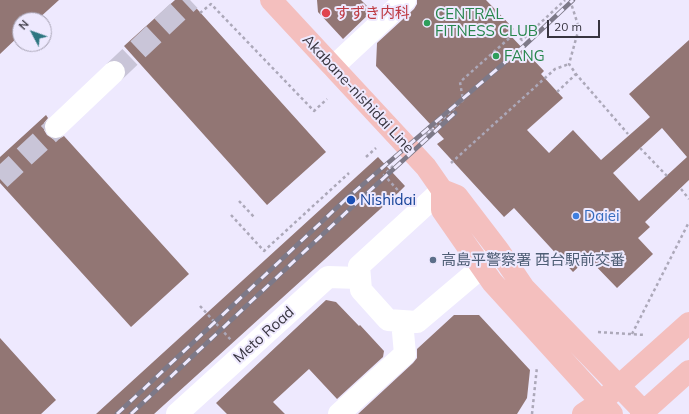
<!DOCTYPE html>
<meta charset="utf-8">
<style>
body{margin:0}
#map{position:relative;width:689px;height:414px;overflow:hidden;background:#eee9fe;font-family:Mulish,sans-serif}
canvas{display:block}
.north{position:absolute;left:12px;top:12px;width:40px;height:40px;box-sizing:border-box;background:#eee9fe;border:1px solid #a5a1b2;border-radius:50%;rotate:311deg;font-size:11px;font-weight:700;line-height:16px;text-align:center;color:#37343f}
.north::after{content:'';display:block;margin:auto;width:14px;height:18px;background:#2e7681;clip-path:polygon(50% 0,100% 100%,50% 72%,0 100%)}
.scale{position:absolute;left:547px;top:20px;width:53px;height:18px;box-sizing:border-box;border:2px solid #37343f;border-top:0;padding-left:5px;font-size:12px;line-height:14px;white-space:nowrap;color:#37343f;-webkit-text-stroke:3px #eee9fe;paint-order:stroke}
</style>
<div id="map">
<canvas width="689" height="414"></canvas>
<div class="north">N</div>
<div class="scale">20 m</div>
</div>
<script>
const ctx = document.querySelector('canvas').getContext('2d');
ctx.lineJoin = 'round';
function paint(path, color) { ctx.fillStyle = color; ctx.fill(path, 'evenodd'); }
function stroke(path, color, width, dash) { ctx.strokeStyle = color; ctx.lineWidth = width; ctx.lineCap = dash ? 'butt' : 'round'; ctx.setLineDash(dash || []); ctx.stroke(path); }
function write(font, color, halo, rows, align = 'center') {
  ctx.font = font + ' Mulish,"Noto Sans JP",sans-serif'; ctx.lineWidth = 4; ctx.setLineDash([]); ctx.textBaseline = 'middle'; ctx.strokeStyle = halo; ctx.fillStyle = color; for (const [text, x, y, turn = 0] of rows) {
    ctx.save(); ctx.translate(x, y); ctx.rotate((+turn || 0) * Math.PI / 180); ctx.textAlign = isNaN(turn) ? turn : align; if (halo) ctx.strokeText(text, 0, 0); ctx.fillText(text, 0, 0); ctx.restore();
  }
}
const building = new Path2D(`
 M0,0h59l-22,20h-17v15l-20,19z
 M175,0h14l137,152 -59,53 -143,-159z
 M317,0h44l11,11 -29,28 -25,-27z
 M417,0h69l28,29 -5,5 35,37 -3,3 22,24 -36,32 22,23 24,-23 28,30 49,-43 -21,-23 60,-54v140l-44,42 5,5 -12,11 15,16 -36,34 -29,-30 -15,14 -59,-64 -10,9 -67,-73 7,-5 -68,-73 1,-23 37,-34 3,-5zM662,128l25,29 -48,44 -26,-28z
 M46,115l2,3 -4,5v7l3,5 6,4h6l5,-3 125,138 -58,53 -131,-144v-26z
 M378,157l27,29 -6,6 -245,222h-58z
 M326,300l10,2 23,24 1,-1 24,26 -1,6 -46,42 -28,-30 -36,33 12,12h-58l-11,-11z
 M454,315h25l51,55 -3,28 -10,16h-159l55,-51 4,-5v-9z
 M0,338l56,62 -15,14h-41z`);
const minorTunnel = new Path2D(`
 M114,72l76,-72
 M0,179l56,-52`);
const path = new Path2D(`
 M570,0l9,28 -10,36 7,10 52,60
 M200,13l11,-9 103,107 13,-12
 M557,92l19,-18
 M426,135l37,-35 -3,-18 55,-49 7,7 43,-40
 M640,148l27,28
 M366,157l10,-9
 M451,163l104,-94 14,-5
 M393,166l-9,9 21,23
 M681,189l8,10
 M239,201l16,17
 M231,215l33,36 85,-78
 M200,306l31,34
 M598,332l47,3
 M632,334l57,-112
 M532,414l5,-47`);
const minor = new Path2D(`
 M333,67l72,-67
 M56,127l58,-55
 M442,190l-83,76 2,24 27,30 29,2 65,-55 17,-16
 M177,414l151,-137 31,1
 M339,414l66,-60 -3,-33`);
const major = new Path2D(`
 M271,0l155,167 16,23
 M442,190l15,6 42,55 25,37 122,126
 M442,190v20l50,72 120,132
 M583,414l18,-12 88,-79
 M641,414l48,-43`);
const rail = new Path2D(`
 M117,414l229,-215 178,-153 49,-46
 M131,414l222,-208 102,-93`);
const markers = [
 [326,13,5,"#e0444e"],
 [427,23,4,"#2e9e5b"],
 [496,56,4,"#2e9e5b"],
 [351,200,5,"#1a4fb4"],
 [576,216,4,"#3f7fe0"],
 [433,260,4,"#5c6f8a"]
];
const healthNames = [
 ["すずき内科",335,13]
];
const leisureNames = [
 ["CENTRAL",435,14],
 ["FITNESS CLUB",435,31],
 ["FANG",504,56]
];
const streetNames = [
 ["Akabane-nishidai Line",358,94,47],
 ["Meto Road",264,335,-42]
];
const transitNames = [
 ["Nishidai",360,200]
];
const shopNames = [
 ["Daiei",584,216]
];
const serviceNames = [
 ["高島平警察署 西台駅前交番",441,260]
];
paint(building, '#927674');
stroke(minorTunnel, '#c9c5d8', 22, [22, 11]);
stroke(path, '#aca8b9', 2.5, [3, 3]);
stroke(minor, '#fff', 22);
stroke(major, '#f4bfbe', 22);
stroke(rail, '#7d7988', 4.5);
stroke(rail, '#eee9fe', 3, [9]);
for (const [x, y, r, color] of markers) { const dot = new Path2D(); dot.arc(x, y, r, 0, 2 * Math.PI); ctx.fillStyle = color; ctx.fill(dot); stroke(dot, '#eee9fe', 1.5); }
write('15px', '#be3a42', '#eee9fe', healthNames, 'left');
write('15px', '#27864d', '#eee9fe', leisureNames, 'left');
write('15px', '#37343f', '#eee9fe', streetNames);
write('15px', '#164399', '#eee9fe', transitNames, 'left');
write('15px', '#366cbe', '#eee9fe', shopNames, 'left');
write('15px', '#4e5e75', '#eee9fe', serviceNames, 'left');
</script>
